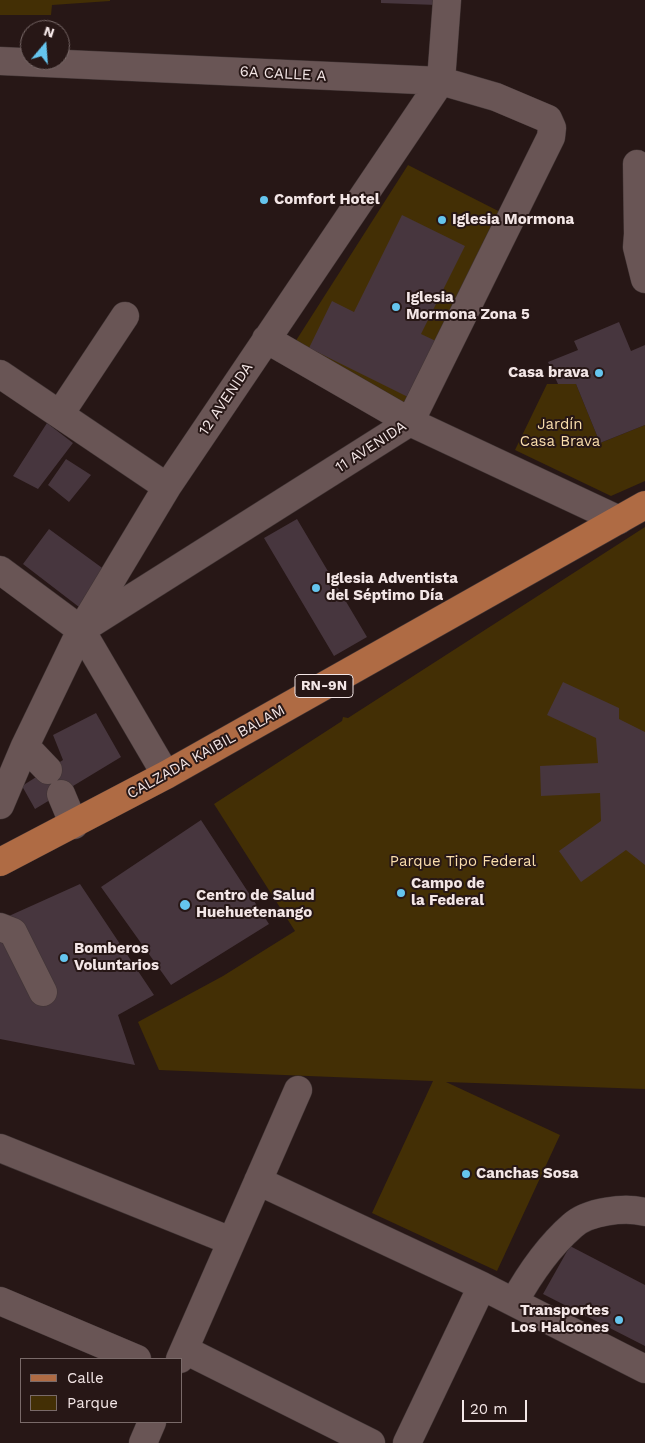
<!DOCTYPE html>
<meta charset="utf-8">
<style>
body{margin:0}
#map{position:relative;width:645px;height:1443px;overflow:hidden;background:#271716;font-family:"Work Sans",sans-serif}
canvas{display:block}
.legend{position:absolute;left:20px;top:1358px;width:162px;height:65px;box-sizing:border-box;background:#271716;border:1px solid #796a69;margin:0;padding:6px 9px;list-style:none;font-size:15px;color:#f3e6e6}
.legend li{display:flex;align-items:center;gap:10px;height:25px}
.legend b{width:25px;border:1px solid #796a69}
.north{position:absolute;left:20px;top:20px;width:50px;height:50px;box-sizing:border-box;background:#271716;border:1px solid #796a69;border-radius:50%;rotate:18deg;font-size:14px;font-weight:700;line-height:20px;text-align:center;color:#f3e6e6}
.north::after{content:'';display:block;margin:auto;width:18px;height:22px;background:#65c5ee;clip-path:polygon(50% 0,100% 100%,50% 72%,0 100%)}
.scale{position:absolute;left:462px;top:1400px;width:65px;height:22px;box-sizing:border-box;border:2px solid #f3e6e6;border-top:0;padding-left:6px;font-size:15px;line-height:18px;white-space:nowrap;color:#f3e6e6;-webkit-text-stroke:4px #271716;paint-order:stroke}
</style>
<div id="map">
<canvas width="645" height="1443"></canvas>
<ul class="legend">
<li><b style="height:6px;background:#af6b44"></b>Calle</li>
<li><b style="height:14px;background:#432f05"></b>Parque</li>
</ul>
<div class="north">N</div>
<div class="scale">20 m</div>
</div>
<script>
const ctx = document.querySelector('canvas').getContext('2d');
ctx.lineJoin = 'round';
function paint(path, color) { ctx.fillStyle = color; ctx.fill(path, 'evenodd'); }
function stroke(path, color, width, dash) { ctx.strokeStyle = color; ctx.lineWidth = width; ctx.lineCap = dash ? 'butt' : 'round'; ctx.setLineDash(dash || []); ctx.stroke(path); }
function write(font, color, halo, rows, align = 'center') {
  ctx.font = font + ' "Work Sans",sans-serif'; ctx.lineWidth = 4; ctx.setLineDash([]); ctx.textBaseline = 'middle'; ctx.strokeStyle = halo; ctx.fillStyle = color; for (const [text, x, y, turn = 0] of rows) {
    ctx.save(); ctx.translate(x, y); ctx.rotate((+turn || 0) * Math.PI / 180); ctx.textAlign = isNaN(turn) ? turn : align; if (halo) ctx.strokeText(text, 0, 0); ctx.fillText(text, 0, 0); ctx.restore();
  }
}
const green = new Path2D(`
 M0,0h110v1l-58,4 -1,10h-51z
 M408,165l100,51 -89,199 -129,-65z
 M547,384h29l24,59 45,-18v56l-34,15 -96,-46z
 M645,527v562l-199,-7 114,53 -63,136 -125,-58 61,-132 -274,-11 -21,-48 85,-46 72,-45 -81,-127 128,-83 1,-4 5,1z`);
const building = new Path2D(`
 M381,0h56v5l-56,-2z
 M402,215l63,31 -44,88 19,9 -28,56 -103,-51 23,-47 22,11z
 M619,322l12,29 14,-6v80l-45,18 -24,-59h-18l-10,-22 30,-12 -4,-9z
 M47,423l26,20 -35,46 -25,-13z
 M66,459l25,16 -22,27 -21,-17z
 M297,519l70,118 -33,19 -70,-118z
 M49,529l56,41 -26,37 -56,-43z
 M563,682l56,26v11l26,13v133l-19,-15 -45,32 -22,-31 42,-30 -1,-28 -59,3 -1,-30 58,-3 -2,-25 -49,-23z
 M96,713l25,44 -86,52 -13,-23 41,-26 -10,-25z
 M201,820l68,104 -98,61 -70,-98z
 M80,884l74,111 -36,20 17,50 -135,-26v-119z
 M570,1246l75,39v61l-102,-52z`);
const minor = new Path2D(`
 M0,61l441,20 55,16 52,22 4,9 -1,9 -141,285 -329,208
 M637,164l1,70
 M645,233l-7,1 -1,13 8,32
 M266,339l144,83 209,98
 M0,374l167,113
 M60,414l65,-98
 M0,570l81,60 85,145
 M25,746l23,24
 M61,794l13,31
 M0,805l25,-59 56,-116 86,-143 274,-406 6,-81
 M0,927l13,5 30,60
 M0,1148l231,93
 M258,1181l224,105 163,83
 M0,1301l137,58
 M514,1302c15,-27 34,-55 58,-76 16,-15 53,-19 73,-14
 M185,1350l186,93
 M180,1359l118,-269
 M143,1443l9,-21
 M407,1443l75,-157`);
const major = new Path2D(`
 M0,862l166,-87 479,-270`);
const markers = [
 [264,200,5,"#65c5ee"],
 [442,220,5,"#65c5ee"],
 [396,307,5,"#65c5ee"],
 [599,373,5,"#65c5ee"],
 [316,588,5,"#65c5ee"],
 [401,893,5,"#65c5ee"],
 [185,905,6,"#65c5ee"],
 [64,958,5,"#65c5ee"],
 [466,1174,5,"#65c5ee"],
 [619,1320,5,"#65c5ee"]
];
const shields = [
 [324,686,58]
];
const shieldNames = [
 ["RN-9N",324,686]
];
const streetNames = [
 ["6A CALLE A",283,74,3],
 ["12 AVENIDA",226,399,-56],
 ["11 AVENIDA",371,447,-33],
 ["CALZADA KAIBIL BALAM",206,752,-29]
];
const poiNames = [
 ["Comfort Hotel",274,200],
 ["Iglesia Mormona",452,220],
 ["Iglesia",406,298],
 ["Mormona Zona 5",406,315],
 ["Casa brava",589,373,"right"],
 ["Iglesia Adventista",326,579],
 ["del Séptimo Día",326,596],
 ["Campo de",411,884],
 ["la Federal",411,901],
 ["Centro de Salud",196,896],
 ["Huehuetenango",196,913],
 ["Bomberos",74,949],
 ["Voluntarios",74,966],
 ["Canchas Sosa",476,1174],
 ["Transportes",609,1311,"right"],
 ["Los Halcones",609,1328,"right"]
];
const parkNames = [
 ["Jardín",560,425],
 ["Casa Brava",560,442],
 ["Parque Tipo Federal",463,862]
];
paint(green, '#432f05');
paint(building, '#47363e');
stroke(minor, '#413535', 29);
stroke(major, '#413535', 29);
stroke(minor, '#695555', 28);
stroke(major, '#af6b44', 28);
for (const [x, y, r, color] of markers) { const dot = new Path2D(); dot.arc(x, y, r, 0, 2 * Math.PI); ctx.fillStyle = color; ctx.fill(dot); stroke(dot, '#271716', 2); }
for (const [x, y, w] of shields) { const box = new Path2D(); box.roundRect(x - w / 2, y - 11.5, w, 23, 4); ctx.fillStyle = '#271716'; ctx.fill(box); stroke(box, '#f3e6e6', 1); }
write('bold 14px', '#f3e6e6', null, shieldNames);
write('15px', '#f3e6e6', '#271716', streetNames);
write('bold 15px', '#f3e6e6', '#271716', poiNames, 'left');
write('15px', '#fadeac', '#271716', parkNames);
</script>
